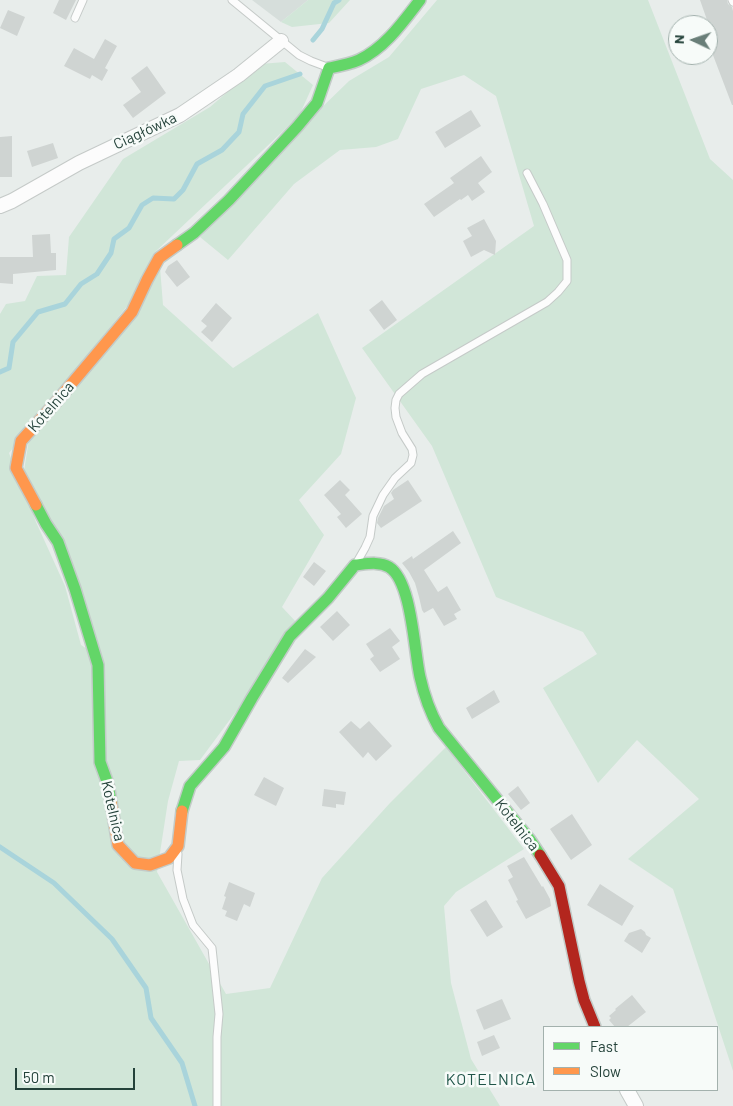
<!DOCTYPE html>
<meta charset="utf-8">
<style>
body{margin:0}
#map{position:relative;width:733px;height:1106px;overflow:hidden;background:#e8edeb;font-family:Barlow,sans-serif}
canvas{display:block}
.legend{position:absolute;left:543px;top:1026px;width:175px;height:65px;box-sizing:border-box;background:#f7fbf9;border:1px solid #a3b1ad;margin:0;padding:6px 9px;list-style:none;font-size:15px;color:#24423a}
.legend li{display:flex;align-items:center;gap:10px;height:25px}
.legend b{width:25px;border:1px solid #a3b1ad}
.north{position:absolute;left:668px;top:15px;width:50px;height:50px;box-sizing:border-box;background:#f7fbf9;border:1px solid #a3b1ad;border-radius:50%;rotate:273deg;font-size:14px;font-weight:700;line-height:20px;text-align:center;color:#24423a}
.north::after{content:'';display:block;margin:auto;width:18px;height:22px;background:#697e78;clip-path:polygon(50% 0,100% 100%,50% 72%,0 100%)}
.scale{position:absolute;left:15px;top:1068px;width:120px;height:22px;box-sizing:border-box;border:2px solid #24423a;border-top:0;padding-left:6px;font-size:15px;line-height:18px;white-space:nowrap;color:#24423a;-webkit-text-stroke:4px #f7fbf9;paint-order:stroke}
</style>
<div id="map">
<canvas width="733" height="1106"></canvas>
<ul class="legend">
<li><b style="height:6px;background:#63d668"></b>Fast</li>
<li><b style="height:6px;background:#ff974d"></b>Slow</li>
</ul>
<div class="north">N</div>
<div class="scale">50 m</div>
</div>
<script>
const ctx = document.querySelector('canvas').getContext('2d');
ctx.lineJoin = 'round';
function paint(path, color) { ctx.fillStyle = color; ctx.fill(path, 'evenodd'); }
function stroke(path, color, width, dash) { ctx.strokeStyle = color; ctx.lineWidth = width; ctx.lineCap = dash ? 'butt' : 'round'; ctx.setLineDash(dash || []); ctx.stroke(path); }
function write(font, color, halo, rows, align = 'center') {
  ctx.font = font + ' Barlow,sans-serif'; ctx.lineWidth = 5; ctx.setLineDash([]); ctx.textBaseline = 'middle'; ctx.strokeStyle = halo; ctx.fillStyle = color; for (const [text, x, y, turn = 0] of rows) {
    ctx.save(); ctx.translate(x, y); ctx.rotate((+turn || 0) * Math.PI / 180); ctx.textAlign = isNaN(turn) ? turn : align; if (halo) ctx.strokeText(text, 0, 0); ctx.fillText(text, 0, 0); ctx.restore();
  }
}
const built = new Path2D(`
 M252,0h56l-27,22z`);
const green = new Path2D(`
 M308,0h42l-21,23 -37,4 -11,-5z
 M437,0h211l62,159 23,21v891l-60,-182 -45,-30 71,-60 -62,-59 -39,43 -55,-95 54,-34 -14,-22 -87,-35 -64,-151 -70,-98 172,-122 -38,-130 -32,-21 -43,14 -23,50 -22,8 -36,3 -46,34 -66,76 -28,-23 81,-90 68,-66 40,-24z
 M285,62l28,23 -14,31 -145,137 -26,52 -119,148 27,69 29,64 16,59 14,9 -71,-183 5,-32 131,-172 3,38 70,63 85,-55 38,85 -15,56 -42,46 25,35 -42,72 15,16 -51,75 -46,62 -21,1 -11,40 -11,71 69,122 44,-6 52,-110 68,-75 56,-56 78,102 -68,43 -12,14 7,77 20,76 29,47h-500v-792l6,-10 19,-3 12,-25 29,-1 3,-38 54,-78 87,-52 50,-43z`);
const stream = new Path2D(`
 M313,40l9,-11 12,-26 5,-3
 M0,372l9,-4 4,-26 25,-30 27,-8 16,-20 16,-10 14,-21 3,-14 15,-11 13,-23 11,-7 21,1 9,-9 14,-26 25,-14 17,-18 4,-18 22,-28 35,-12
 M0,847l54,36 58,56 34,49 5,30 31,45 13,43`);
const building = new Path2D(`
 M59,0h17l-10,20 -13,-7z
 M700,0h27l1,4 4,3 1,4v94h-1l-24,-63v-3l5,-2z
 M8,10l17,7 -8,19 -17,-8z
 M105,39l12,7 -12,22 3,2 -6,11 -10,-6 -2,4 -26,-13 10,-18 20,11z
 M147,66l19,27 -33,25 -10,-13 18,-13 -10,-14z
 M471,110l10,16 -36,22 -10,-16z
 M12,136v41h-12v-40z
 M53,143l5,15 -26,9 -5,-16z
 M481,156l11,16 -14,11 7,9 -13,9 -4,-6 -7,5 -1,-1 -26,18 -10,-13 30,-21 -4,-5z
 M484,219l12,22 -1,14 -11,-5 -13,7 -8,-16 9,-5 -5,-8z
 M50,234l1,19h5v17l-43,4v10l-13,-1v-26h33l-1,-22z
 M177,260l13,17 -13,10 -12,-15 3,-6z
 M382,300l15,20 -13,10 -15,-20z
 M216,303l16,15 -20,24 -11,-10 6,-6 -6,-5z
 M340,480l10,10 -5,5 17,19 -16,14 -9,-11 4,-3 -17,-19z
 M408,480l14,21 -41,27 -4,-5 1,-5 6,-12 10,-7 -3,-6 2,-3z
 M453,531l8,12 -37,27 14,22 9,-6 14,24 -7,4 3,5 -13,7 -11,-18 -9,5 -2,-3 -3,-13 -4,-14 -6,-11 -7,-9 10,-7 1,3z
 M314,562l12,9 -12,15 -11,-9z
 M337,611l13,14 -17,16 -13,-14z
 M390,628l10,13 -8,6 8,12 -20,13 -10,-13 4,-3 -8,-12z
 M305,649l11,8 -28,26 -6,-5z
 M494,690l6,12 -28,17 -6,-11z
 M351,721l9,8 9,-8 23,25 -16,15 -8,-9 -5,6 -24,-26z
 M264,777l20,11 -8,18 -22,-11z
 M518,786l12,17 -9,7 -13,-16z
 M324,789l22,3 -2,13 -8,-1v4l-14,-2z
 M572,814l20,31 -21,15 -21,-31z
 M524,857l18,30 1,-1 7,13 1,7 -25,13 -10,-18 2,-1 -10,-20 5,-3 -6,-11z
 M229,882l26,11 -5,14 -6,-3 -7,17 -12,-5 2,-5 -5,-2 4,-12 -2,-1z
 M600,884l34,22 -12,20 -35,-21z
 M486,900l17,27 -16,10 -17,-27z
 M641,929l4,3 1,3 5,3 -9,15 -18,-12 5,-8z
 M632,995l14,17 -19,15h-12l-6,-7 2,-2 -2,-2 7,-6 -1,-1z
 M502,999l9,20 -27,11 -8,-20z
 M494,1035l6,13 -18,8 -5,-14z`);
const lane = new Path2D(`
 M232,0l67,55 12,6 16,6
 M732,0l1,2
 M75,18l8,-18
 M357,562l8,-14 5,-11 3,-21 10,-21 12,-17 16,-15 2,-8 -1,-6 -10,-16 -6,-16 -1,-9 1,-8 3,-6 23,-20 125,-72 11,-10 9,-11v-21l-24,-56 -16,-31
 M178,854l-1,16 6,29 10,26 19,23 7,66 -2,23v69`);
const street = new Path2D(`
 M0,206l12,-5 67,-38 101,-48 59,-40 42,-34
 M627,1090l9,16`);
const fast = new Path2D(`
 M177,245l17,-12 35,-33 68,-73 20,-24 12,-35c10,-2 21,-4 30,-8 26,-12 44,-38 61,-60
 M36,505l10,19 12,18 17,47 23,76 2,97 8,22 3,18
 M182,811l8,-25 34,-39 28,-49 38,-62 38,-38 27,-33c11,-1 24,-4 34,2 23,14 25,84 31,110 4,18 10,35 19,51l91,112 10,15`);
const slow = new Path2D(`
 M36,505l-20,-37 5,-27 36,-40 75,-89 15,-32 12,-22 18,-13
 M111,802l7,43 17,18 15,2 19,-7 9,-12 4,-35`);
const jam = new Path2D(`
 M540,855l19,31 20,95 5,19 11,27`);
const streetNames = [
 ["Ciągłówka",145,131,-25],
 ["Kotelnica",51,407,-49],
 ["Kotelnica",113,811,77],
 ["Kotelnica",517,825,52]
];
const neighbourhoodNames = [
 ["KOTELNICA",491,1080]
];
paint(built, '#d6dedb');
paint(green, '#d1e6d8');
stroke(stream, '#a9d4db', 5);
paint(building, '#cfd4d2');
stroke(lane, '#c5cac8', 9);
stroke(street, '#c5cac8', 16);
stroke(fast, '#c3cbc8', 14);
stroke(slow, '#c3cbc8', 14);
stroke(jam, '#c3cbc8', 14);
stroke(lane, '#fcfcfc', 7);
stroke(street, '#fcfcfc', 14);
stroke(fast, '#63d668', 11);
stroke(slow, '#ff974d', 11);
stroke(jam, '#b3261e', 11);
write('15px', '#24423a', '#f7fbf9', streetNames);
ctx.letterSpacing = '1px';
write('16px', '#1f5548', '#f7fbf9', neighbourhoodNames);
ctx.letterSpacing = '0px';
</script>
